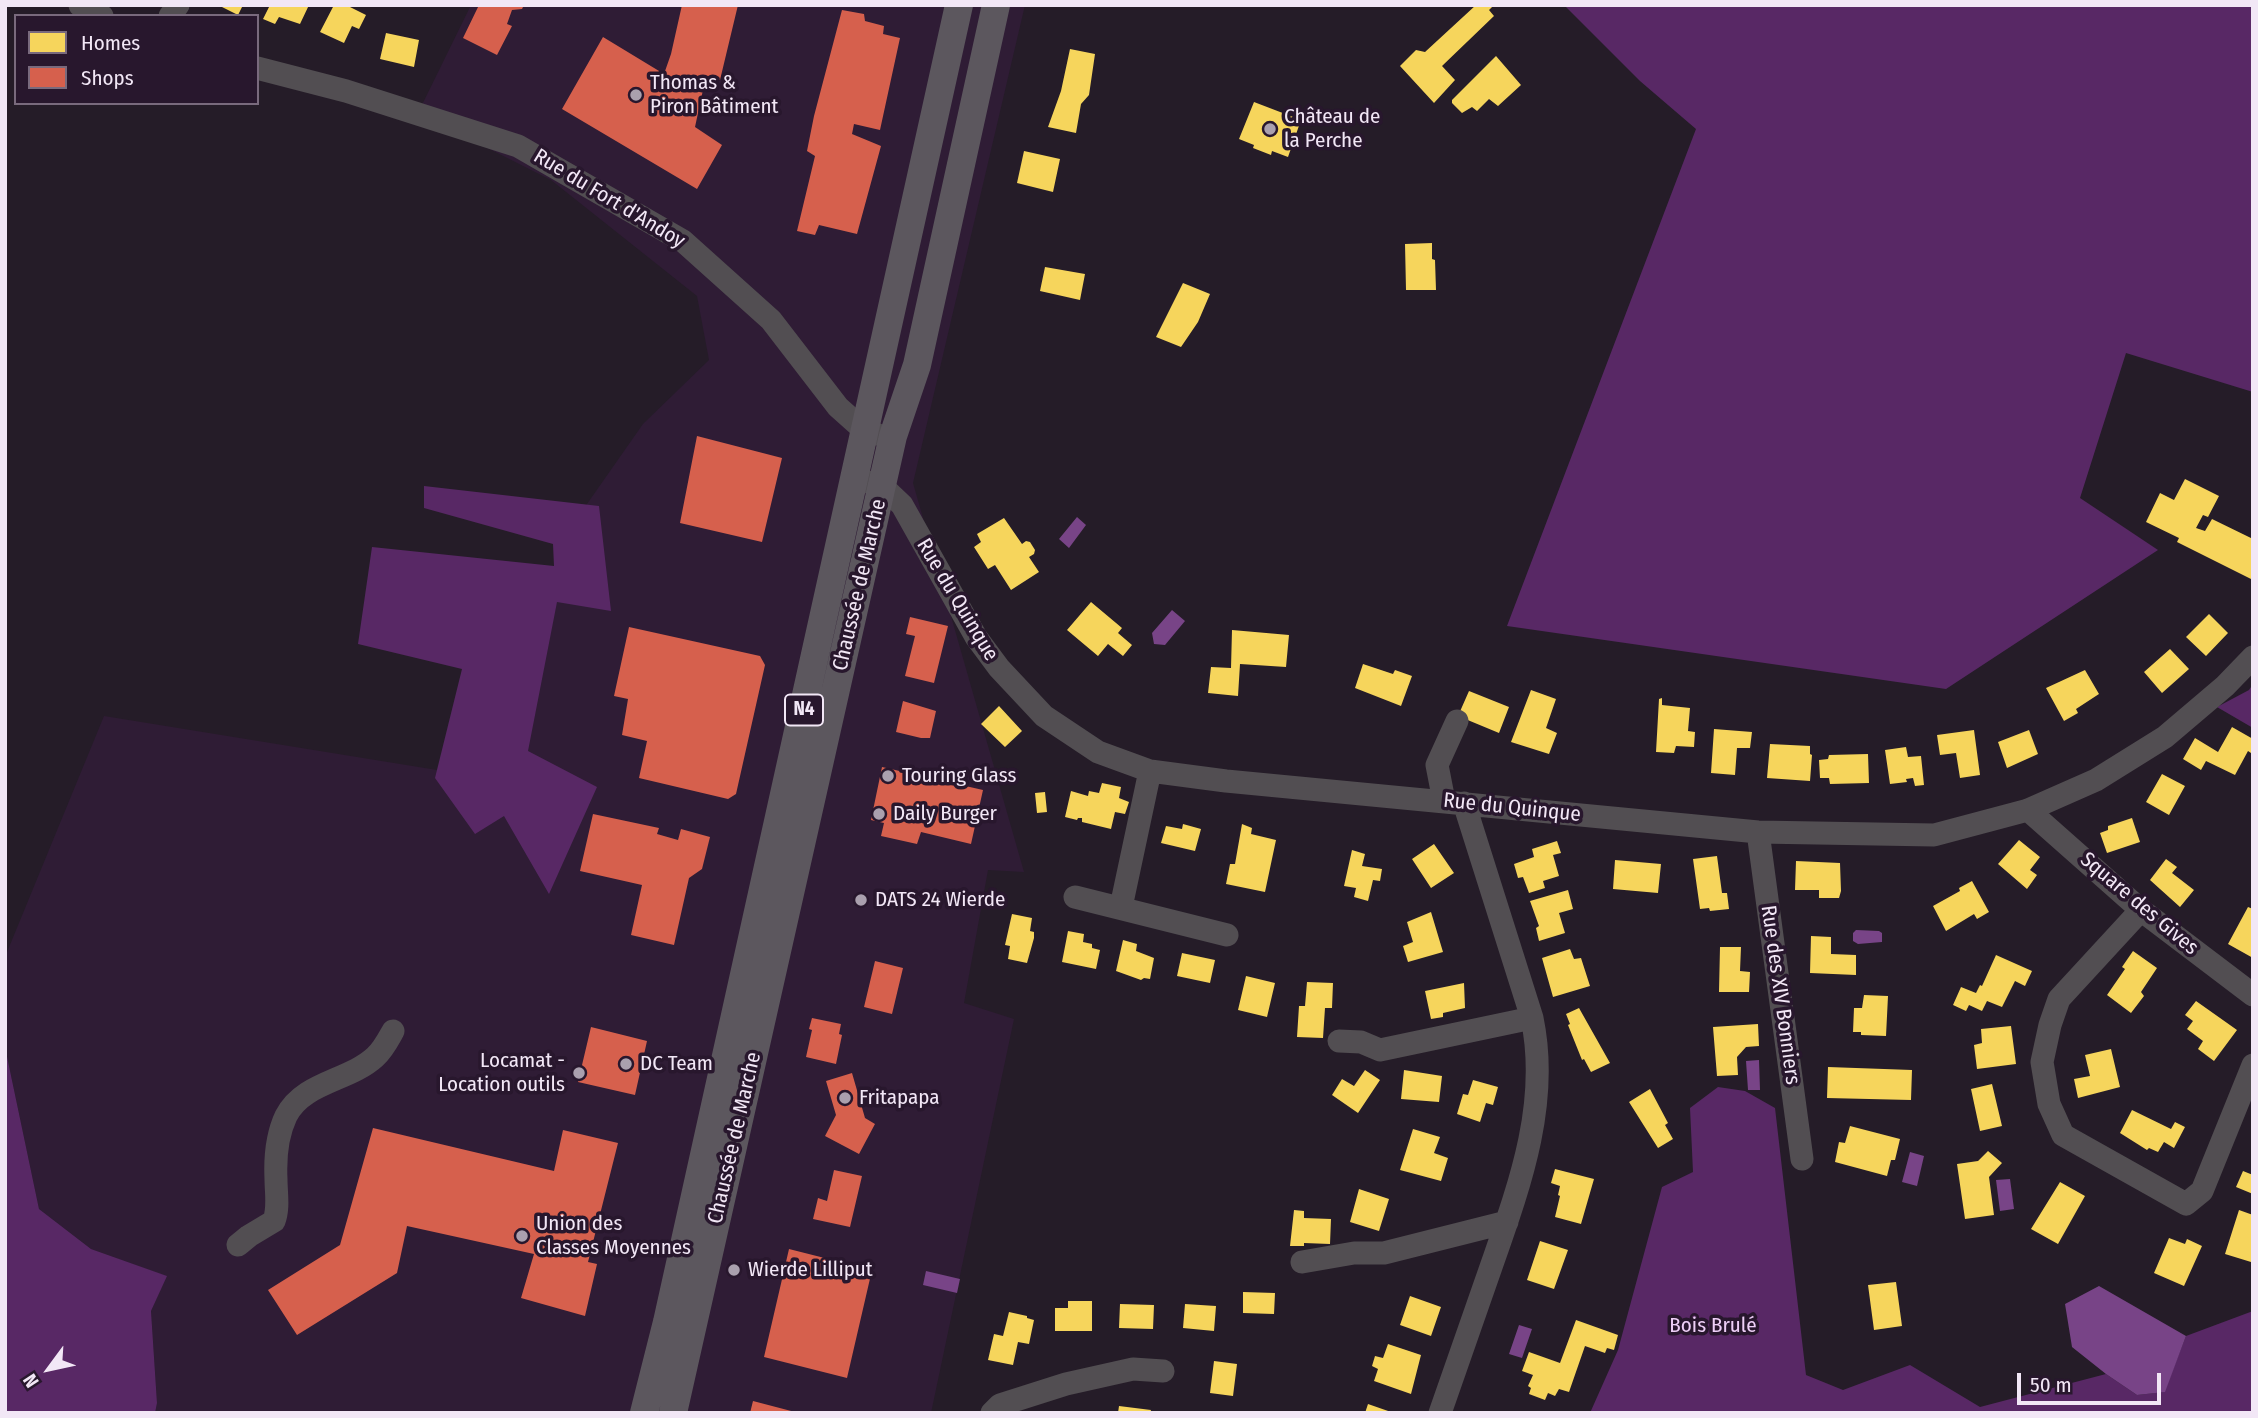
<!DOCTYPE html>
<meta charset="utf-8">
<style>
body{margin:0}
#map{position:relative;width:2258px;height:1418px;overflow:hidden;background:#251c28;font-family:"Fira Sans Condensed",sans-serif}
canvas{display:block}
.frame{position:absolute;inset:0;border:7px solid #f2e7f6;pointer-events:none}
.legend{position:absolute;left:14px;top:14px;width:245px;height:91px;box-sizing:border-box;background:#28172d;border:2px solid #796a7d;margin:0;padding:9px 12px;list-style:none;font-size:21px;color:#f2e7f6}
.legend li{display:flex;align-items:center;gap:14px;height:35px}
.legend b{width:35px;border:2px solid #796a7d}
.north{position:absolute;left:14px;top:1334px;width:70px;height:70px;-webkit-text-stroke:5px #28172d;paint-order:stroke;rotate:237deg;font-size:19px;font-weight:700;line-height:28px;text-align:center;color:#f2e7f6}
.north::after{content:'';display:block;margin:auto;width:24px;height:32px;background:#f2e7f6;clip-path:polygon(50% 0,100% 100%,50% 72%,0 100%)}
.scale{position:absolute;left:2017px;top:1373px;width:144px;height:32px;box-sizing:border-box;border:4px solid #f2e7f6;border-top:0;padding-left:9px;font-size:21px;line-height:24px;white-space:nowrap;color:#f2e7f6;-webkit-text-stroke:5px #28172d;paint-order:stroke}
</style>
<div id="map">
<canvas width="2258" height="1418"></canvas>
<div class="frame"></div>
<ul class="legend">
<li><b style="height:19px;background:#f6d55c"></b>Homes</li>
<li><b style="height:19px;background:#d6604d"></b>Shops</li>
</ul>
<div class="north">N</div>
<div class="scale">50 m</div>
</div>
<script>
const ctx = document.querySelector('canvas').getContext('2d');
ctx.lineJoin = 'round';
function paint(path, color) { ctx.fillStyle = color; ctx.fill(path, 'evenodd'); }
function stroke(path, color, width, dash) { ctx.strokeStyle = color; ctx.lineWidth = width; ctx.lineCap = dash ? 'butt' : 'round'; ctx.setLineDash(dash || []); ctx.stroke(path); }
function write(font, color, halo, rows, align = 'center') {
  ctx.font = font + ' "Fira Sans Condensed",sans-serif'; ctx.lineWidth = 7; ctx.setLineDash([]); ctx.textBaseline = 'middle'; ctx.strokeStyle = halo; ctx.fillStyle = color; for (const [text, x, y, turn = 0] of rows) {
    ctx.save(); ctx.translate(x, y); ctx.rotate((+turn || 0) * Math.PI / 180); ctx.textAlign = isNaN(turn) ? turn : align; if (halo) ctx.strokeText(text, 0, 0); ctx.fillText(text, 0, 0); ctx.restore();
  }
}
const built = new Path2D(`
 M471,5h554l-112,478 111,389 -36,-2 -24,133 50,16 -83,394h-776l2,-11 -6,-91 15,-35 -75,-27 -52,-40 -34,-162v-90l99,-241 333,54 56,11 64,-180 30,-97 56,-80 66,-64 -12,-64 -146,-116 -133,-67z`);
const green = new Path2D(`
 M1564,5h689v387l-127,-39 -46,145 78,52 -212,139 -439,-63 189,-497 -56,-48z
 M424,486l175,20 12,105 -54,-9 -29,149 69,36 -48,107 -45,-78 -29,18 -40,-56 27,-109 -104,-25 14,-97 182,19 -1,-22 -129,-36z
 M2253,684v44l-36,-21 32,-17z
 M5,1047l34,162 52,40 76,27 -16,35 6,92 -2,10h-150z
 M1718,1087l27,4 30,17 31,267 37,15 67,-25 70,42 126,-33 31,21 27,-3 22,-56 67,-25v102h-663l28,-63 44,-163 31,-15 -3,-64z`);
const water = new Path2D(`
 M1077,517l9,8 -17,23 -10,-9z
 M1172,610l13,11 -20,24 -11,-1 -2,-11z
 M1856,930l23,1 3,2v9l-24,2 -5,-3v-8z
 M1759,1060l1,30h-12l-2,-29z
 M1910,1152l14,4 -7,30 -15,-4z
 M2010,1179l4,30 -14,2 -4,-31z
 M926,1271l34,8 -3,14 -34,-8z
 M2099,1286l87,50 -21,56 -28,3 -31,-21 -34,-27 -7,-43z
 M1519,1325l13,4 -10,29 -13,-4z`);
const homes = new Path2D(`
 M218,5h25l-5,10z
 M270,5h39l-9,19 -21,-7 -4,7 -12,-5z
 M334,5h12l20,10 -7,14 -7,-3 -8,17 -24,-11z
 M1476,5h18l-5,5 5,6 -52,50 13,14 -21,23 -34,-37 16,-16 9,2z
 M386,33l33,7 -5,27 -34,-8z
 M1070,49l25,5 -6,41 -8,9 -5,29 -28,-6 13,-36z
 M1496,56l25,29 -23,21 -9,-7 -12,12 -5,-4 -10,6 -10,-10v-3z
 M1254,102l47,18 -13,37 -16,-6 -1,4 -18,-7 1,-3 -15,-6z
 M1024,151l36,8 -7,33 -36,-9z
 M1432,243v16l3,1 1,30h-30l-1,-46z
 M1045,267l40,7 -5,26 -40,-9z
 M1183,283l27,11 -12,28 -17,25 -25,-10z
 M2185,479l34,17 -11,21 -5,-2 -7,13 9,3 7,-12 41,20v41l-76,-38 2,-4 -33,-16 14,-29 14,7z
 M1004,518l18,26 4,-3 4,1 5,8 -1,4 -5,3 10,15 -28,18 -16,-25 -7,4 -14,-22 7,-5 -4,-8z
 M1091,602l31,26 -4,5 14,12 -9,11 -15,-12 -10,12 -31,-26z
 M2209,614l19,19 -22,23 -20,-19z
 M1232,630l57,5 -3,32 -46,-3 -2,32 -30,-3 3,-26 20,1z
 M2170,649l19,20 -27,24 -18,-21z
 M1363,664l30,10 2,-4 17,6 -11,30 -46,-18z
 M2085,670l14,24 -23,15 2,4 -14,8 -18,-33z
 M1531,690l25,9 -10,29 11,5 -8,21 -38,-12z
 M1469,691l40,16 -10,26 -41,-17z
 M1662,698v7l28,3 -2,23 7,1 -1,15 -18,-1 -2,7 -18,-1 3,-53z
 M999,706l23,25 -17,16 -24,-23z
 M2232,727l21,12v11l-2,3 -3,-2 -13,24 -29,-14 -5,9 -18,-11 12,-21 23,14z
 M1714,729l38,3 -2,16h-13l-2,27 -24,-2z
 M1974,730l6,45 -20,3 -4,-25 -16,2 -3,-20z
 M2029,730l9,24 -31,14 -9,-26z
 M1770,744l40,2v8l2,1 -2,26 -43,-3z
 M1906,747l2,10 13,-1 3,29 -9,1 -2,-8 -7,1 1,3 -17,2 -5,-34z
 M1868,754l1,29 -39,1 -1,-6h-9l-1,-18 9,-1 1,-4z
 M2162,774l23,12 -16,29 -23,-13z
 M1102,783l19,4 -2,11 10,4 -4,12 -10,-2 -4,17 -29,-7v-4h-4l-1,2 -12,-3 6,-26 17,5 1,-5 10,2z
 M1045,792l2,20 -10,1 -2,-20z
 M2132,818l8,24 -33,11 -7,-20 8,-3v-4z
 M1183,824l18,5 -6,22 -34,-8 5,-17 16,3z
 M1242,824l10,4 -1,6 25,6 -11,52 -39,-8 4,-20h5z
 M2019,840l21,17 -10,13 7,5 -10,14 -29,-25z
 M1557,841l4,12 -8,2 6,21 -16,5 2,7 -16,5 -6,-16 -5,1 -4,-14 20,-7 -2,-8z
 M1434,844l20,29 -23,15 -19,-29z
 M1352,850l13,4 -3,12 20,3 -2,12 -7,-1 -5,21 -14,-4 2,-9 -12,-2z
 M1717,856l5,37h5l2,16 -19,2 -1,-3 -9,1 -7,-50z
 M2166,859l11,8 -5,6 22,17 -14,17 -30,-27z
 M1615,860l46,4 -3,29 -45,-4z
 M1796,861l44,2 1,28 -2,7h-20v-8h-24z
 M1972,881l17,31 -12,7 -3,-5 -28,17 -13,-25 27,-15 -1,-3z
 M1568,890l5,19 -14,4 6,20 -26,8 -3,-13 3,-2 -9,-25z
 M2248,907l5,2v49l-25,-14z
 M1431,912l12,40 -35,10 -5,-16 10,-4 -6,-20z
 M1012,914l20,4 -2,13 4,1v6l-7,25 -19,-4 2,-13 -5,-1z
 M1068,931l16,3 -1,8 9,2v4l8,2 -4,19 -34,-7z
 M1811,936l20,1v17l25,1v20l-46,-2z
 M1123,940l14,4 -1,7 18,7 -4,21 -6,-1 -3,2 -25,-9z
 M1720,947h21l-1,24 10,1 -1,20h-30z
 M1570,949l4,10 7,-1 9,28 -37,11 -11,-39z
 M2133,951l24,17 -16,24 3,4 -13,17 -24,-18 18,-26 -3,-2z
 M1182,953l33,7 -5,23 -33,-7z
 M1996,955l36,16 -7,15 -10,-5 -13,26 -15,-6 -5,10 -13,-6 -3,6 -13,-6 8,-18 15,6 4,-8 2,1z
 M1246,976l29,7 -8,34 -29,-7z
 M1307,982l26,1 -1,25h-7l-2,30 -26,-1 2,-31h6z
 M1464,983l1,25 -22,5v4l-12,2 -6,-28z
 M1864,995l24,1 -2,40 -25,-1v-3h-8l1,-24h8z
 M2196,1001l41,29 -23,31 -16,-12 5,-8 -16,-12 6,-8 -8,-6z
 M1579,1008l31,55 -19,9 -7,-13 -2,1 -14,-35 2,-1 -4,-10z
 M1758,1024l1,22 -13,1 -9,10 1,18 -21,1 -4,-49z
 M2011,1026l5,38 -39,5 -3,-24 8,-2 -1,-14z
 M2111,1049l9,38 -42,11 -4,-19 16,-3 -5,-21z
 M1828,1067l84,3 -1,30 -84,-2z
 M1365,1070l15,10 -22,33 -26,-18 10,-16 12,7z
 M1404,1070l38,6 -3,26 -38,-3z
 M1473,1080l25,7 -5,18 -7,-2 -6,19 -23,-8 6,-20 5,1z
 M1992,1084l10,42 -22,5 -9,-42z
 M1650,1089l18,34 -3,2 8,14 -15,9 -29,-46z
 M2132,1110l39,19 4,-7 10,5 -11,21 -10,-6 -6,10 -9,-4 -2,2 -27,-17z
 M1850,1126l50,13 -5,21h-4l-4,16 -52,-14 4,-20 6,1z
 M1413,1129l27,8 -6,16 14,5 -7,23 -41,-11z
 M1988,1151l14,12 -13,14 5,38 -29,4 -8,-55 21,-3z
 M1555,1169l39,10 -13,45 -26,-7 5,-21 -2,-1 2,-9 -9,-3z
 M2243,1171l10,4v19l-17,-7z
 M2060,1182l25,14 -27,48 -27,-15z
 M1359,1189l30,10 -10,32 -29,-9z
 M1294,1210l10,1v7l27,1 -1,25 -26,-1v3h-14z
 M2239,1210l14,5 -2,47 -26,-8z
 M2169,1238l16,6 2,-5 15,7 -18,40 -30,-13z
 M1540,1241l28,9 -14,39 -27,-9z
 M1896,1282l6,44 -28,4 -6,-45z
 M1243,1292l32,1 -1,21 -31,-1z
 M1410,1296l31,11 -10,29 -31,-11z
 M1068,1301h24v30h-37v-23h13z
 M1120,1304l34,1 -1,24 -34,-1z
 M1185,1304l31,2 -2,25 -31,-3z
 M1009,1312l18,4v2l7,2 -5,24 -11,-2 -5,23 -25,-5 6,-26 9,2z
 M1576,1320l42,15 -4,15 -7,-2 -2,5 -20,-7 -16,46 -10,-3 -4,7 -7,-3 -3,7 -16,-6 2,-6 -3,-2 5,-11 -11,-4 7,-19 31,11z
 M1388,1344l33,11 -10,39 -37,-13 4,-12 -6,-3 3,-10 8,2z
 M1214,1361l23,3 -4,32 -23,-3z
 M1368,1404l23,8v1h-26z
 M1119,1406l32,4 -1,3h-32z`);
const shops = new Path2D(`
 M479,5h45l-2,4 -10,1 -5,14 5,2 -15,29 -34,-17z
 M682,5h56l-18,75 -14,-4 -11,51 27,18 -25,44 -135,-80 41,-72 61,37 7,-20z
 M842,10l22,4 1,7 19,5 -1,8 17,4 -20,92 -26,-6 -2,10 29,12 -24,88 -38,-9 -4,10 -18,-4 18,-75 -8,-5 7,-35z
 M697,436l85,22 -20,84 -82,-19z
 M910,617l38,9 -14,57 -29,-7 10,-40 -9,-2z
 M629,627l131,29 5,9 -29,129 -8,5 -89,-21 8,-37 -25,-6 6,-36 -14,-3z
 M903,701l33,10 -6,27h-9l-25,-6z
 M882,767l101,23 -12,54 -50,-12 -4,12 -36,-8 3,-13 -13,-3z
 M593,814l66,14 -2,6 21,6 3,-11 29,8 -8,32 -13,9 -15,67 -43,-10 11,-50 -62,-14z
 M875,961l28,7 -11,46 -28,-7z
 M812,1018l29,6 -2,10 3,1 -6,29 -30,-7 6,-27 -3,-1z
 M591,1027l56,14 -12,54 -57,-13z
 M852,1073l13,45 10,6 -16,30 -34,-18 11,-21 -10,-34z
 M373,1128l181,43 9,-41 55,13 -30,119 9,2 -12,52 -64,-18 13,-44 -127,-28 -10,47 -100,62 -29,-45 72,-45z
 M834,1170l28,6 -12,51 -37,-8 5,-21 9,3z
 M789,1249l83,21 -25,108 -83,-21z
 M753,1401l42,11v1h-45z`);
const minor = new Path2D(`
 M80,5l22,11
 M170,16l8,-11
 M257,68l89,23 172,55 165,95 88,79 67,87 28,25 10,2
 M868,482l14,4 20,19 74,132 23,31 45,48 54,36 52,19 76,10 532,51 176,3 94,-25 68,-30 69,-43 60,-51 28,-29
 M1444,801l-7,-36 20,-44
 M2028,810l113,100 112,85
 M1758,832l44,327
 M1075,897l152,38
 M1121,907l29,-136
 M2141,910l-82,89 -9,26 -8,37 7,42 14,31 123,69 16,-13 51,-126
 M1339,1041l22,1 19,8 152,-32
 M238,1245l11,-9 25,-15c5,-13 2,-28 2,-42 -1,-21 1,-44 10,-63 17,-34 63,-35 89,-59 8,-7 13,-17 18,-26
 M1302,1262l52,-9h30l123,-31
 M992,1413l8,-8 66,-21 67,-15 30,2
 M1440,1413c17,-49 34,-98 51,-146 28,-80 59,-163 41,-249l-68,-215`);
const major = new Path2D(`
 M644,1413l23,-91 292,-1317
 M673,1413l220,-977 24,-71 79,-360`);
const markers = [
 [636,95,7,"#aaa0ae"],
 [1270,129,7,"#aaa0ae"],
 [888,776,7,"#aaa0ae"],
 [879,814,7,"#aaa0ae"],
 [861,900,7,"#aaa0ae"],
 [626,1064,7,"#aaa0ae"],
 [579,1073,7,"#aaa0ae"],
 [845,1098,7,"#aaa0ae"],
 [522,1236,7,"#aaa0ae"],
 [734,1270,7,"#aaa0ae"]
];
const shields = [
 [804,710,38]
];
const shieldNames = [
 ["N4",804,710]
];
const poiNames = [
 ["Thomas &",650,83],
 ["Piron Bâtiment",650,107],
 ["Château de",1284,117],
 ["la Perche",1284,141],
 ["Touring Glass",902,776],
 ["Daily Burger",893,814],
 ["DATS 24 Wierde",875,900],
 ["Locamat -",565,1061,"right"],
 ["Location outils",565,1085,"right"],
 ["DC Team",640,1064],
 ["Fritapapa",859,1098],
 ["Union des",536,1224],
 ["Classes Moyennes",536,1248],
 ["Wierde Lilliput",748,1270]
];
const streetNames = [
 ["Rue du Fort d'Andoy",609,199,31],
 ["Chaussée de Marche",860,585,-77],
 ["Rue du Quinque",957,600,59],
 ["Rue du Quinque",1512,808,6],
 ["Square des Gives",2139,904,40],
 ["Rue des XIV Bonniers",1780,995,82],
 ["Chaussée de Marche",735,1138,-77]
];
const parkNames = [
 ["Bois Brulé",1713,1326]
];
paint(built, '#2f1c35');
paint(green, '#582865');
paint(water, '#784487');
paint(homes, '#f6d55c');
paint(shops, '#d6604d');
stroke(minor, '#524e52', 23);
stroke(major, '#5c575e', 28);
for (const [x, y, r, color] of markers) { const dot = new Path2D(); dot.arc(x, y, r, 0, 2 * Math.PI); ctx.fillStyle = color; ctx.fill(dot); stroke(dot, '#28172d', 2.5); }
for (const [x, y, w] of shields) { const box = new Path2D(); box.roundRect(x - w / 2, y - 15.5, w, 31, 5); ctx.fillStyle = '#28172d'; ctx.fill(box); stroke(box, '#f2e7f6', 2); }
write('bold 19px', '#f2e7f6', null, shieldNames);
write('21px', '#f2e7f6', '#28172d', poiNames, 'left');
write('21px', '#f2e7f6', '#28172d', streetNames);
write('21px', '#eecff7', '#28172d', parkNames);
</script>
